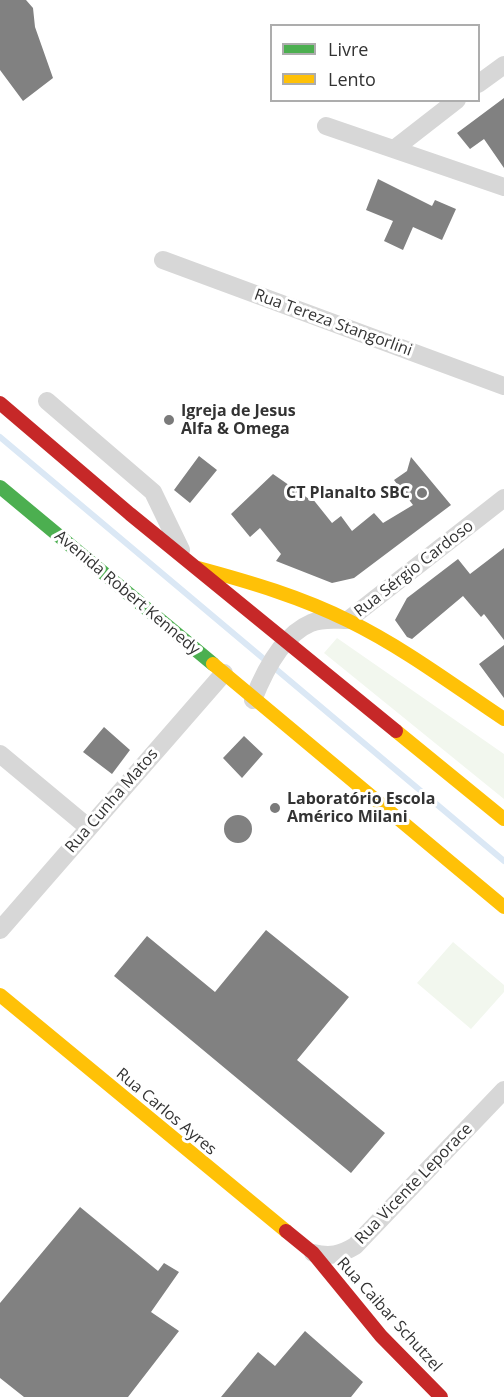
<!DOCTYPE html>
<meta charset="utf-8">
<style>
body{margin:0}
#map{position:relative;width:504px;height:1397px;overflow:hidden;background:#fff;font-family:"Open Sans",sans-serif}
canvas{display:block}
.legend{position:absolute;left:270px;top:24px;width:210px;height:78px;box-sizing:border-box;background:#fff;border:2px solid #adadad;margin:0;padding:8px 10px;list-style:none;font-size:18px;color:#333}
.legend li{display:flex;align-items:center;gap:12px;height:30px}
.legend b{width:30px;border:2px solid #adadad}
</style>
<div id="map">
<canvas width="504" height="1397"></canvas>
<ul class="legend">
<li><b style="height:8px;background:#4caf50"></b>Livre</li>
<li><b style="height:8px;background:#ffc107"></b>Lento</li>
</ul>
</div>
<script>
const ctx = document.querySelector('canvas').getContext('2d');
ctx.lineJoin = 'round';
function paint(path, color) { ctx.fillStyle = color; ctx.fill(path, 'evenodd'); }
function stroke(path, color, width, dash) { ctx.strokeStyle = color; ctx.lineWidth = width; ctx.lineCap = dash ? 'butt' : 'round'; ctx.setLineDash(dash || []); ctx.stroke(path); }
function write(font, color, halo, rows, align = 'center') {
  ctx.font = font + ' "Open Sans",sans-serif'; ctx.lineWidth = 6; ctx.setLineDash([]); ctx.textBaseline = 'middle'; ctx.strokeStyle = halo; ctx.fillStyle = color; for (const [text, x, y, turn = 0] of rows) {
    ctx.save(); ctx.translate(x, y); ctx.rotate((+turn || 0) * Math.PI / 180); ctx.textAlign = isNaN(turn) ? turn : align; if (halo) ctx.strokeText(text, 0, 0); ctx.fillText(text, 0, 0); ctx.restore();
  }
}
const green = new Path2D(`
 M337,638l167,116v45l-180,-146z
 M453,942l51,43v7l-33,37 -54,-46z`);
const stream = new Path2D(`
 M0,437l504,424`);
const building = new Path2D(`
 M0,0h26l7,8 2,19 18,51 -30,23 -23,-31z
 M504,98v70l-20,-29 -14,10 -13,-16z
 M378,179l54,27 3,-6 21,9 -14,31 -29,-13 -10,23 -19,-9 9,-20 -27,-11z
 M199,456l18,14 -27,33 -16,-13z
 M411,457l40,48 -97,73 -22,5 -56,-22 5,-7 -21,-26 -10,9 -19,-23 42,-40 36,25 3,-1 20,25 9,-7 11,15 22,-18 9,10 30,-18 -19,-25 13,-9z
 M504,548v92l-20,-26 -3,3 -18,-21 -51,43 -5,-2 -12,-17 12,-22 51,-39 12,15z
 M504,645v53l-25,-34z
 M104,727l26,23 -18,24 -29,-22z
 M244,736l19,18 -21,24 -19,-20z
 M224 829a14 14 0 1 1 28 0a14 14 0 1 1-28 0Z
 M266,930l83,67 -52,63 88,73 -34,40 -237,-197 33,-40 68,56z
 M80,1207l78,64 6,-8 15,9 -28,40 28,19 -51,66h-104l-24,-19v-75z
 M305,1331l58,51 -12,15h-130l37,-45 17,14z`);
const street = new Path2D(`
 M478,84l26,-19
 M326,126l178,61
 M394,149l63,-49
 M163,260l341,126
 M47,401l106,91 28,58
 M253,700c11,-28 29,-65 58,-77 11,-5 24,-3 37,-3l156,-122
 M0,754l89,74
 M0,930l224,-257
 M313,1253c17,4 27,2 42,-7l149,-156`);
const fast = new Path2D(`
 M0,487l213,177`);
const slow = new Path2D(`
 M198,568c52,14 103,29 151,53 55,27 104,64 155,98
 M213,664l291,243
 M396,731l108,88
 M0,995l286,236`);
const jam = new Path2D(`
 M0,403l130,111 266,217
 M286,1231l27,22 68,83 60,61`);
const markers = [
 [169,420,6,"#7a7a7a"],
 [422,493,6,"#7a7a7a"],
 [275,808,6,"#7a7a7a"]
];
const streetNames = [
 ["Rua Tereza Stangorlini",333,323,20],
 ["Rua Sérgio Cardoso",414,569,-38],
 ["Avenida Robert Kennedy",127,593,40],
 ["Rua Cunha Matos",112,801,-49],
 ["Rua Carlos Ayres",166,1112,40],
 ["Rua Vicente Leporace",414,1184,-46],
 ["Rua Caibar Schutzel",389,1315,48]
];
const poiNames = [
 ["Igreja de Jesus",181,411],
 ["Alfa & Omega",181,429],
 ["CT Planalto SBC",410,493,"right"],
 ["Laboratório Escola",287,799],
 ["Américo Milani",287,817]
];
paint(green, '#f2f7ee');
stroke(stream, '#dbe8f5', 6);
paint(building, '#818181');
stroke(street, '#d7d7d7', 18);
stroke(fast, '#4caf50', 14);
stroke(slow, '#ffc107', 14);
stroke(jam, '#c62828', 14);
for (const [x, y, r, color] of markers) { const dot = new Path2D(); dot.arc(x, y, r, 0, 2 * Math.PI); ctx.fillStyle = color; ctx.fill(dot); stroke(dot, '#fff', 2); }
write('16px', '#333', '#fff', streetNames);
write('bold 16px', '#333', '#fff', poiNames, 'left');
</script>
